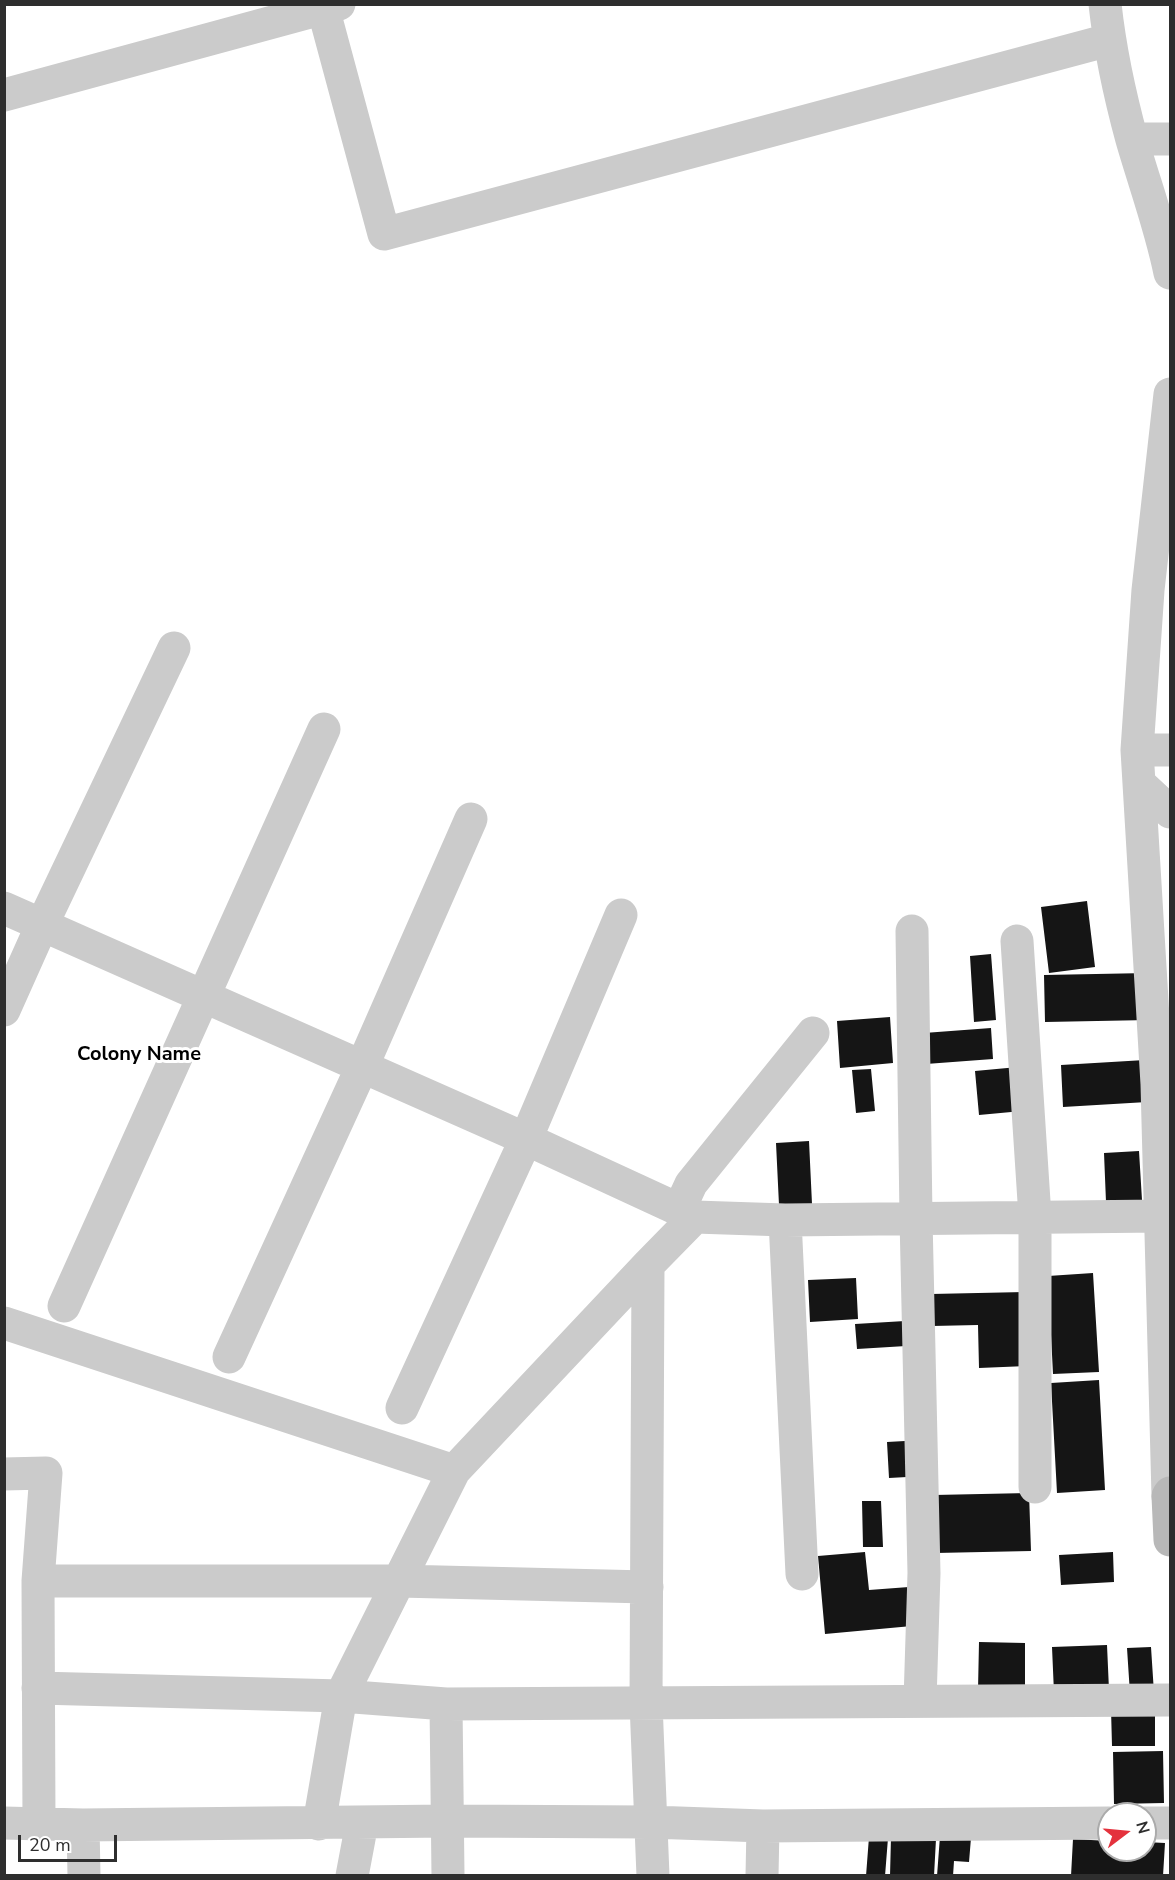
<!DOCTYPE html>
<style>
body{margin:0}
#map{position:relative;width:1175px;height:1880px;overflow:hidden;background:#fff;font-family:"Nunito Sans",sans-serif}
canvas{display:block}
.frame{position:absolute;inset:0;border:6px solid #2e2e2e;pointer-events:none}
.north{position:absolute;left:1097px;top:1802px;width:60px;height:60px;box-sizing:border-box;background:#fff;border:2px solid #ababab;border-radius:50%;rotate:74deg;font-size:16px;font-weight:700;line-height:24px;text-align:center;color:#2e2e2e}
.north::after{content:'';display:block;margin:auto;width:21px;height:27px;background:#e4323d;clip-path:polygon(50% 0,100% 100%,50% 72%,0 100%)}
.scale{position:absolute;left:18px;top:1835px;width:99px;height:27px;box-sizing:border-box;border:3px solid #2e2e2e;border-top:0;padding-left:8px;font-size:18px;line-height:21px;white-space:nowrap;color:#2e2e2e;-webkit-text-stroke:4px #fff;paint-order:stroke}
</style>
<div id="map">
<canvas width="1175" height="1880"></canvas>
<div class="frame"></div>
<div class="north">N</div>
<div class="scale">20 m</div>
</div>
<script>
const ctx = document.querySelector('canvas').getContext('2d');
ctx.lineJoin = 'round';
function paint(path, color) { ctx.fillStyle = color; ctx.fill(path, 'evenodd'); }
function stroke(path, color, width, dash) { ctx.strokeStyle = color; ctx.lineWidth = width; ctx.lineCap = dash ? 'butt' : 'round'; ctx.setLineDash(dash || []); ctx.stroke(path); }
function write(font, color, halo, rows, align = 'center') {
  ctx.font = font + ' "Nunito Sans",sans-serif'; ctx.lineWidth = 6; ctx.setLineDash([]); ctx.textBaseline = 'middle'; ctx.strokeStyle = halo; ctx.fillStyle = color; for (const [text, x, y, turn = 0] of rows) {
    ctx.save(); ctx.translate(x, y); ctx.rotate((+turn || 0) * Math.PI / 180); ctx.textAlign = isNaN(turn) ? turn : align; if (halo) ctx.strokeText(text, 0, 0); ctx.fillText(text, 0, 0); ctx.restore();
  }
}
const building = new Path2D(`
 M1087,901l8,66 -46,6 -8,-66z
 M991,954l5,66 -22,2 -4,-66z
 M1148,973l1,47 -104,2 -1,-47z
 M890,1017l3,46 -53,5 -3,-47z
 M991,1028l2,31 -67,5 -2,-31z
 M1145,1060l2,42 -84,5 -2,-42z
 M1018,1067l4,44 -43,4 -4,-44z
 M871,1069l4,42 -19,2 -4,-43z
 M809,1141l3,63 -33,1 -3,-62z
 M1139,1151l3,49 -36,2 -2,-49z
 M1093,1273l6,99 -46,2 -5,-98z
 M856,1278l2,41 -48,3 -2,-42z
 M1025,1292l2,74 -48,2 -1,-43 -46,1 -1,-32z
 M905,1321l1,25 -49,3 -2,-25z
 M1099,1380l6,110 -48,3 -6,-110z
 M905,1441l2,36 -18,1 -2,-36z
 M1029,1493l2,58 -96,2 -1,-58z
 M862,1501h19l2,46h-20z
 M865,1552l4,38 40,-3 3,39 -87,8 -7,-78z
 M1113,1552l1,30 -53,3 -2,-30z
 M979,1642l46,1v48l-47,-1z
 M1107,1645l2,45 -55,3 -2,-46z
 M1151,1647l3,46 -24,1 -3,-46z
 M1111,1709l44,1v36h-43z
 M1163,1751l1,52 -50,1 -1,-52z
 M940,1836l31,2 -2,24 -15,-1 -1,15h-16z
 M869,1837l19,1 -3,38h-19z
 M891,1837l45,2 -2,37h-44z
 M1073,1839l36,2v9h36v-8l20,1 -2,33h-92z`);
const street = new Path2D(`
 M322,4l62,230 725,-194
 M1105,4c5,46 15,92 27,136 13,45 29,88 38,133
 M4,95l335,-91
 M1132,139h38
 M1137,750h33
 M1139,783l31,29
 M4,908l522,231 169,78
 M912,931l4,287 8,355 -4,128
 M1017,941l18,276v270
 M4,1010l38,-85 132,-277
 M679,1210l12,-26 122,-151
 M785,1220l17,354
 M648,1265l-2,438 7,173
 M64,1306l260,-577
 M4,1323l450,148
 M229,1357l133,-290 109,-248
 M402,1408l124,-269 95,-224
 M4,1474l42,-1 -8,108 1,242
 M1168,1496l-11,-412 -20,-334 11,-160 22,-196
 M38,1581h361l248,6
 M38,1688l303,8 105,8 724,-4
 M446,1704l2,172
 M4,1823l79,2 364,-4 204,1 112,4 346,-3
 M1145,1823h25
 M319,1824l22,-128 113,-225 194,-206 47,-48 90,3 375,-4
 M83,1825l1,51
 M352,1876l10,-53
 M762,1876l1,-50`);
const secondary = new Path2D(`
 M1170,1493l-2,3 2,44`);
const neighbourhoodNames = [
 ["Colony Name",139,1055]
];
paint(building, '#151515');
stroke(street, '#cbcbcb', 33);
stroke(secondary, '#b8b8b8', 33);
write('bold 20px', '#000', '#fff', neighbourhoodNames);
</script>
